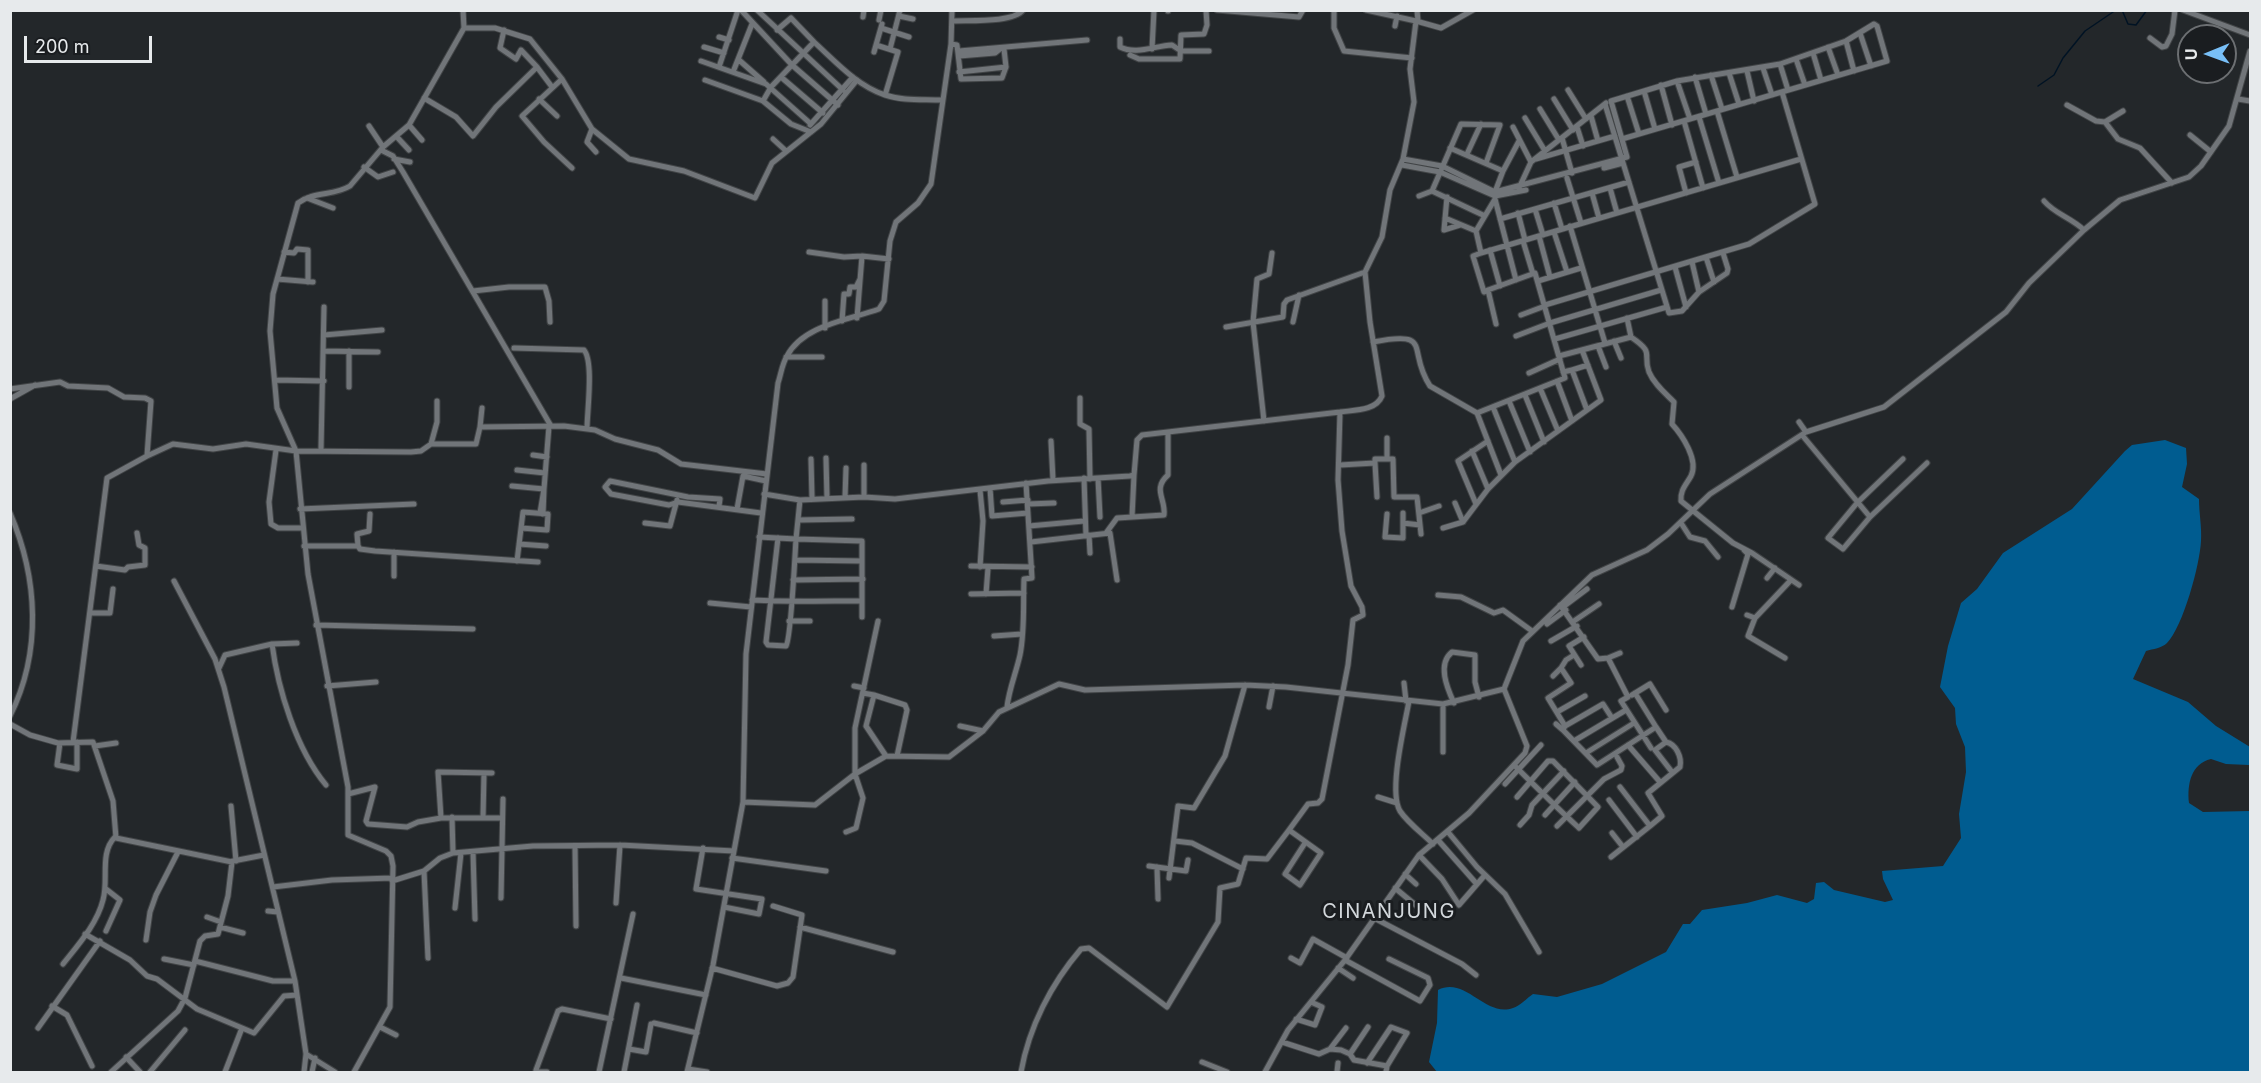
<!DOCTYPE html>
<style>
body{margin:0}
#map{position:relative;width:2261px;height:1083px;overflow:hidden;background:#23272a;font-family:Inter,sans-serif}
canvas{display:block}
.frame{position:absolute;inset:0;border:12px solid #e7eaec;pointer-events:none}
.north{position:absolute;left:2177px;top:24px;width:60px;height:60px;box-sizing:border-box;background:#1a1d20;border:2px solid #6c6f72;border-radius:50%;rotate:269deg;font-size:16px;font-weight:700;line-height:24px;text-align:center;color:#e7eaec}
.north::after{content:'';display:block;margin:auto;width:21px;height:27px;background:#78bff7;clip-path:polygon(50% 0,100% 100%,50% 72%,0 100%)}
.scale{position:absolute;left:24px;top:36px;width:128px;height:27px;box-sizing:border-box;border:3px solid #e7eaec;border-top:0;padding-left:8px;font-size:18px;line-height:21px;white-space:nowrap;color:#e7eaec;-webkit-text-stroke:4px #1a1d20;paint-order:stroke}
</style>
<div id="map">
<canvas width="2261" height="1083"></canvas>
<div class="frame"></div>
<div class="north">U</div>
<div class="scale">200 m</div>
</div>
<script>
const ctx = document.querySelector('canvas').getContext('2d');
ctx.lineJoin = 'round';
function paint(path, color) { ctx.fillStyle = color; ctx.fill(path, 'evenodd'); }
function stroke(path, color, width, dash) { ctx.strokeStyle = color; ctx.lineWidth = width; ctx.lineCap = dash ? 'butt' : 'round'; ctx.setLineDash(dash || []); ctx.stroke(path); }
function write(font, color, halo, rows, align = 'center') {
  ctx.font = font + ' Inter,sans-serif'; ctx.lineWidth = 6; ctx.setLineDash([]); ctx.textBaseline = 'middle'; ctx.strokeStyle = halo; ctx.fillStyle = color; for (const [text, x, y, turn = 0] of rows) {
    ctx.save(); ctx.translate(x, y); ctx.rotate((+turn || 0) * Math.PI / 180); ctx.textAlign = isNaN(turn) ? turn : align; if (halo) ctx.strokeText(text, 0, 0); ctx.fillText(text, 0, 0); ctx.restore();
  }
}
const forest = new Path2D(`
 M2165,440l21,8 1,16 -5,23 17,12c0,14 3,29 2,42 -1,23 -18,86 -34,102 -5,5 -14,6 -21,8l-13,28 55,23 28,24 34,21 -1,18 -23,-1 -15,-5c-20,5 -24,25 -22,44l14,9 47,-1v261h-813l-8,-10 8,-39 1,-33c28,-14 47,28 75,18 7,-2 14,-10 20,-14l24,3 45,-13 64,-32 17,-28h7l12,-14 45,-7 30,-8 30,8 7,-4 2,-16 8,-1 10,8 51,12 8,-2 -10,-21 -1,-8 61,-5 18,-28 -2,-24 7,-42 -1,-25 -9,-23 -1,-16 -15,-21 8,-41 13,-43 16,-14 26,-36 69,-44 53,-58 7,-6z`);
const stream = new Path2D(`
 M2122,10l6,14 8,1 11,-15
 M2038,86l16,-11 9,-17 22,-27 31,-21`);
const minor = new Path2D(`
 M741,10l51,55 46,40
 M757,10l86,80
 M1217,10l82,7 4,-7
 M1334,10v18l10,23 68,7
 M1366,10l50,11
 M1417,10l1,11
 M2183,10l67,25
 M1168,11v-1
 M899,16l14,3
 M863,17l1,-7
 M879,20l2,-10
 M952,21c17,-1 61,2 71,-11
 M1395,26l2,-10
 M464,28h31l35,11 32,40 30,50 37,30 55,12 71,27 17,-35 49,-39 36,-44
 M881,28l28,9
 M504,30l-4,18 16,11 5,-9 16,17 15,20
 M777,30l14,-12 23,24
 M1860,33l11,33
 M719,37l10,3
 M2150,38l12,9 4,-1 6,-12 3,-24
 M1120,39v8c16,8 34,-1 52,-2l9,6h28
 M1846,41l8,30
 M951,44l6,1 4,34 41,-1 4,-11
 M876,45l22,7 -12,40
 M704,47l20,6
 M1828,47l10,28
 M890,49l10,-39
 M1152,49l2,-39
 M959,51l128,-11
 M874,52l8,-28
 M1813,53l8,27
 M1130,55l9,4h41l1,-24 23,-1 3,-9 -1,-15
 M959,56l36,-3 5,-4
 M1796,59l9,26
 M739,60l25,22
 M701,61l65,23 45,40
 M1780,64l8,26
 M719,67l19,-57
 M1763,68l9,27
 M1747,71l7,30
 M733,72l19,-48
 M959,72l47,-5 -2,-18
 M1729,73l10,31
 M1711,75l11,34
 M781,77l42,36
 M1695,77l11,37
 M562,79l-40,37 22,26 28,26
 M705,80l58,21
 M1677,81l13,38
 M1661,85l11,40
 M1568,90l18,29
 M1644,91l11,38
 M1627,96l12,38
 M424,98l32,19 17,19 23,-29 41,-40
 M539,99l18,17
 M1554,99l19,31
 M2238,99l12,2
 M1605,104l64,209 13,-2 17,-19 28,-19 1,-4 -5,-16
 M2067,105l29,16 9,1 13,17 22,9 32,35
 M1540,109l19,31
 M1717,111l20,66
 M1591,116l7,25
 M1699,117l20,66
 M1525,118l20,33
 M1684,121l19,67
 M2105,122l18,-11
 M409,125l13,15
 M810,125l43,-48
 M369,126l14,21
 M1513,127l18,35
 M1577,127l6,19
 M592,129l-5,13 9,10
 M811,132l-20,-8 -28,-23 8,-14 43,-45c21,19 43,44 71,53 18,6 38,4 57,5
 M2190,135l21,17
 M396,136l13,14
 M1562,138l10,35
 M773,139l12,11
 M1450,148l53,23
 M381,150l12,6 10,16 148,254
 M1467,154l14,-30
 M394,159l16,3
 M1403,159l39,7 53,26 8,-21 16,-30
 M1536,159l79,-23
 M1402,165l38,7 55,24 31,-6
 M364,167l14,10 15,-5
 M1604,168l19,-5
 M1567,178l14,45
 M1519,188l12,-26 75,-59
 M1610,188l7,25
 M1432,191l29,-67 39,1 -14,38
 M1592,193l7,25
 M1686,193l-7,-26 17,-5
 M1419,196l13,-5 53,25
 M1447,197l-3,33 16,-5
 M307,198l26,10
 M1495,199l21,81
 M2044,201c11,13 26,16 40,29
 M1554,203l8,26
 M1535,209l8,26
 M1518,213l7,27
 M1445,218l31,13
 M1500,219l129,-37
 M1570,226l35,117
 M1554,232l13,40
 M1539,236l11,41
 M1523,241l10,33
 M1490,250l10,36
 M284,252l10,1 3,-4 11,1v32
 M809,252l35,5 18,-1
 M1481,253l320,-94
 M1706,257l8,25
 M1692,262l7,30
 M1675,267l11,40
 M277,279l36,3
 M1538,281l43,-13
 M473,291l36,-4h36l4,14 1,21
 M1545,305l204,-61 66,-40 -33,-112
 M1521,315l24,-9
 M857,318l5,-62 27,3
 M1627,318l4,19
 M842,321l2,-27h5l1,-7h6l4,-8
 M1293,322l6,-27
 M1496,324l-8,-34 -4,2 -11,-36 8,-3 -5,-22 19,-32v-7l132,-35 -16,-56 66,-20 103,-17 66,-23 28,-17 3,2 10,35 -265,78
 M1226,327l57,-10 1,-13 3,-4 78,-28
 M825,328v-27
 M324,335l58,-5
 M1516,336l34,-13 111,-33
 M1555,339l112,-32
 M1614,341l7,17
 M1373,342c62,-12 33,8 57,44l47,27 24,62
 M1598,346l8,21
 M514,348l70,2c10,12 3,62 3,79
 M323,351l55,1
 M349,351v36
 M1559,356l72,-19c25,17 11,16 18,35 5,12 16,21 25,30l-2,22c10,11 27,36 19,52 -5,9 -11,14 -10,25l52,42 19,10 47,32
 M786,357h36
 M1572,370l16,-5
 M1563,372l9,-2 15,40
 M1529,373l31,-14
 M275,380l49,1
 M1557,381l15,40
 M1540,388l18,43
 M10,389l50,-7 8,4 40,2 16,9 21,1 6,3 -4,55 -40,22 -34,264
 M1525,395l19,47
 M1080,398v26l9,5 1,50
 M10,399l25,-14
 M1509,401l21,51
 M1493,407l22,55
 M1477,413l88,-35 -30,-105 -47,17
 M1264,421l-11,-99 4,-43 12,-5 3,-21
 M1799,422l7,10
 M480,427l2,-19
 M1802,435l68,82
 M1387,438v21
 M1051,441l2,39
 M431,444l6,-22v-21
 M321,449l3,-142
 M276,450l-7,52 2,22 7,4h24
 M1472,451l16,38
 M533,455l14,2
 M147,456l26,-12 40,5 33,-5 50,7 115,1 10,-1 10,-7h45l4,-17 84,-1 31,4 20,9 43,11 23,14 86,10
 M826,458l1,40
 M811,459l1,39
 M1903,459l-46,44 -29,35 15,11 27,-32 57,-54
 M1375,463v-4h18l1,38h23l4,37
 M864,465v32
 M1340,465l35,-2 2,34
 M517,470l28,3
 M1084,478l2,58
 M1098,478l2,39
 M512,486l32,3 5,-63
 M990,488l2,28 36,-3
 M764,494l36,6
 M845,498l1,-30
 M1003,502l25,-2
 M1455,503l8,19
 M1028,504l26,-1
 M1476,504l-18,-43 30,-20
 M719,506l1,-7 -32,-2 -78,-16 -5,6 6,7 58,11 9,-3 83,11
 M300,509l114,-5
 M737,509l6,-33 23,5
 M10,513c28,65 32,139 0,203
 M540,513l4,-24 -1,25
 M1419,513l20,-7
 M1387,514l-2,23 18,1v-15l17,2
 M1132,517l2,-42
 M799,520l53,-1
 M645,523l25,3 7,-26
 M1403,523v-10
 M1681,523l9,14 15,4 13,16
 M1029,526l55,-5
 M1443,528l20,-6 25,-33 27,-27 86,-62 -19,-50
 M1106,533l11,-15 47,-3c2,-16 -12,-26 4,-40v-42
 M1089,535l1,18
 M759,537l37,2 4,-39 64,-3 31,2 153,-18 82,-5 4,-1 3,-35 5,-5 198,-23c14,-2 36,-1 42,-16l-12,-74 -5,-50 17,-35 8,-47 13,-31 11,-57 -4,-33 6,-48 25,7 32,-18
 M1031,542l79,-9 7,47
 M519,544l27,2
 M304,546h54l-1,-12 12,-3 1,-17
 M358,546l2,3 15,2 163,11
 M795,560l67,1
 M517,561c2,-17 4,-33 6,-49l25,2 -1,16 -26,-2
 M96,566l29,4 3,-3 17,-2v-17l-6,-3 -2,-12
 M971,566l61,1
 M980,567l3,-46 -3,-31
 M394,576v-24
 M1767,578l8,-10
 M793,580l70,-1
 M174,581l41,78 9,28 71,294 11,73 -2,18
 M971,594l53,-1
 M986,594l2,-26
 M1438,595l23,2 33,16 9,-3 29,21
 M752,600c37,2 74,1 110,1v-60l-66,-2c-1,15 -5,100 -10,107l-18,-1 -2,-3 12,-104
 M862,601v16
 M710,603l41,4
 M1560,605l38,54 10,-1 20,39 -7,4 30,47
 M1563,607l24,-18
 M1732,607l16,-53 -4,-4
 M90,613h20l3,-24
 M1747,615l8,3 36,-38
 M1755,618l-7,18 37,22
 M789,621h21
 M1574,621l25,-17
 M1547,624l19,-14
 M316,625l157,4
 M994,636l28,-2
 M1551,641l26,-15
 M272,644c6,45 24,105 54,141
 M1574,655l-8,5 -5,8 10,15 -23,15 17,28 -2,4 34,35 59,-38 -21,-34
 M1608,658l12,-5
 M1581,665l-12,-19 15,-9
 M219,668l6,-13 47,-11 25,-1
 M1553,676l8,-8
 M1404,683l2,18
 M327,686l49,-4
 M854,686l10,2
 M1504,689l19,-48 69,-66 55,-25 21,-16 42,-40 96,-62 78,-25 122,-95 23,-29 55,-53 36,-30 69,-23 12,-11 28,-40 21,-75
 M863,693l11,2 -8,31 20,30
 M874,695l31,10 2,5 -10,46
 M1632,695l18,-11 16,26
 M1409,701c-4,23 -21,90 -9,110 8,12 23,23 33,33
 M1454,703c-7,-15 -17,-39 -2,-51l23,3v27l4,15
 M1443,704v48
 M1007,707c2,-18 9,-34 13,-52 5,-25 3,-51 4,-76l8,-1 -6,-95
 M1269,707l4,-21
 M1557,712l28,-16
 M10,724l20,11 28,8 35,-1 20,59 3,37 116,24 -4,34 -10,38 -13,2 -5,5 -15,57 -7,13 -67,61
 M1556,724l7,6
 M960,726l23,5
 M1565,726l38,-22 9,14
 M1656,727l10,15
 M1574,741l52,-31
 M60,743l-3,22 20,4v-27
 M1628,745l32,37
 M95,746l21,-3
 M1586,753l48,-30
 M1514,765c21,21 42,42 64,62l1,1 19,-21 -45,-46h-5l-31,36
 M1505,784l36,-39
 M1620,787l30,39 12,-10 -14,-23 32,-26c2,-10 -4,-23 -14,-25l-11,8 17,22
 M348,794l27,-7 -9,34 2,3 39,3 11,-5 23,-4h61
 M1378,797l19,6
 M1609,800l28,37
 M743,802l72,3 40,-31 31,-18 63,1 34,-26 16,-19 60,-28 26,6 160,-5 41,2 157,17 61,-15
 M231,806l5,55
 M1545,815l30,-33
 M452,817l1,36
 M441,818l-3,-46 54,1
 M483,818l1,-45
 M1520,825l9,-10 3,-10 32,-34
 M1557,826l47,-47 17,-9 1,-4 -5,-9
 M1289,830l19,-26 10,-1 4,-4 26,-134 5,-45 10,-5 -1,-8 -11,-21 -9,-55 -4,-51 2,-68
 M846,832l10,-4 7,-30 -8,-24v-46l23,-107
 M1448,832l29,35 28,27 34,58
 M1612,833l11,14
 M1438,840l37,42
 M1175,841l17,2 51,26
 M575,846l1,80
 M703,848l-7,41 66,10 -3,15 -35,-7
 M473,852l2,67
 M1419,855l23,24 17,26 26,-30
 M1611,857l39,-31
 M732,858l94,13
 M233,861l31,-6
 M1149,866l37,5 2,-11
 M1157,867l1,32
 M424,871l4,87
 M1405,874l11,10
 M1169,878l9,-72 16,2 31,-52 20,-71
 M392,881l32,-10 16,-13 13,-5 80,-7 87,-1 114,6
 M273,887l59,-7 60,-2
 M1395,888l29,24
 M106,889l14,11 -14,31
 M501,898l2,-99
 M616,903l4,-58
 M455,908l6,-55
 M268,911l10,1
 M207,917l14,5
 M1374,918l88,46 14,11
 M220,927l23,6
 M800,927l93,25
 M85,934l45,26 17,16 10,3 40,30 57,24 30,-37 13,-1
 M146,940l4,-28 6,-17 22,-43
 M1291,958l9,5 13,-24 34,19
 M164,959l30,6
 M1345,960l75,41 10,-16 -2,-7 -39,-19
 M195,961l78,20h22
 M63,964c15,-19 34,-40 40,-64 6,-20 -4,-47 12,-63
 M712,968l65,18 11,-3 5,-6 9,-62 -29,-9
 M1338,968l15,10
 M621,978l85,17
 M52,1006l15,9 25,51
 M1296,1019l19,6 7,-18 -11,-5
 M654,1023l43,10
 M380,1027l16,8
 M38,1028l62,-87
 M1282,1042l37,12 11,-5 11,1 9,4 4,6 33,6
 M629,1049l17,3 5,-28
 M1330,1049l16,-21
 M306,1054l29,18
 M1350,1054l18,-27
 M126,1057l14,15
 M1202,1062l25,10
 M1367,1063l24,-36 16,6 -20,33 -1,6
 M688,1069l19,3
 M536,1070l22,-59 4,-2 49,10
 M150,1072l35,-42
 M225,1072l17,-44
 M312,1072l3,-14
 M354,1072l36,-65 3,-141 -2,-10 -5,-5 -38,-16v-48l-40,-213 -12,-123 -19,-43 -7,-77 3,-37 25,-91c16,-12 36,-7 52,-17l33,-39 26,-22 55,-97 -1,-18
 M536,1072h11
 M599,1072l34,-158
 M624,1072l13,-67
 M687,1072l26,-107 30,-163 3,-148 32,-271c3,-9 4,-19 9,-27 16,-31 62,-36 92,-47l5,-8 6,-60 6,-19 22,-19 13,-19 20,-140 1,-34
 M1021,1072c8,-45 30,-88 60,-123l8,-1 78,59 51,-85 2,-34 18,-4 8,-26 21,1 22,-29 32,23 -21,32 -15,-11 20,-31
 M1265,1072l23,-42 57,-70 74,-105 50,-42 56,-60 2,-7 -23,-57
 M1337,1072l1,-9`);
const quarterNames = [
 ["CINANJUNG",1389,912]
];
paint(forest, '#005c90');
stroke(stream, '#001324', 1.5);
stroke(minor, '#414446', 7);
stroke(minor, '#717579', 5);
ctx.letterSpacing = '1.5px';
write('20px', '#d2d7db', '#1a1d20', quarterNames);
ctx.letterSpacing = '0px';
</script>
